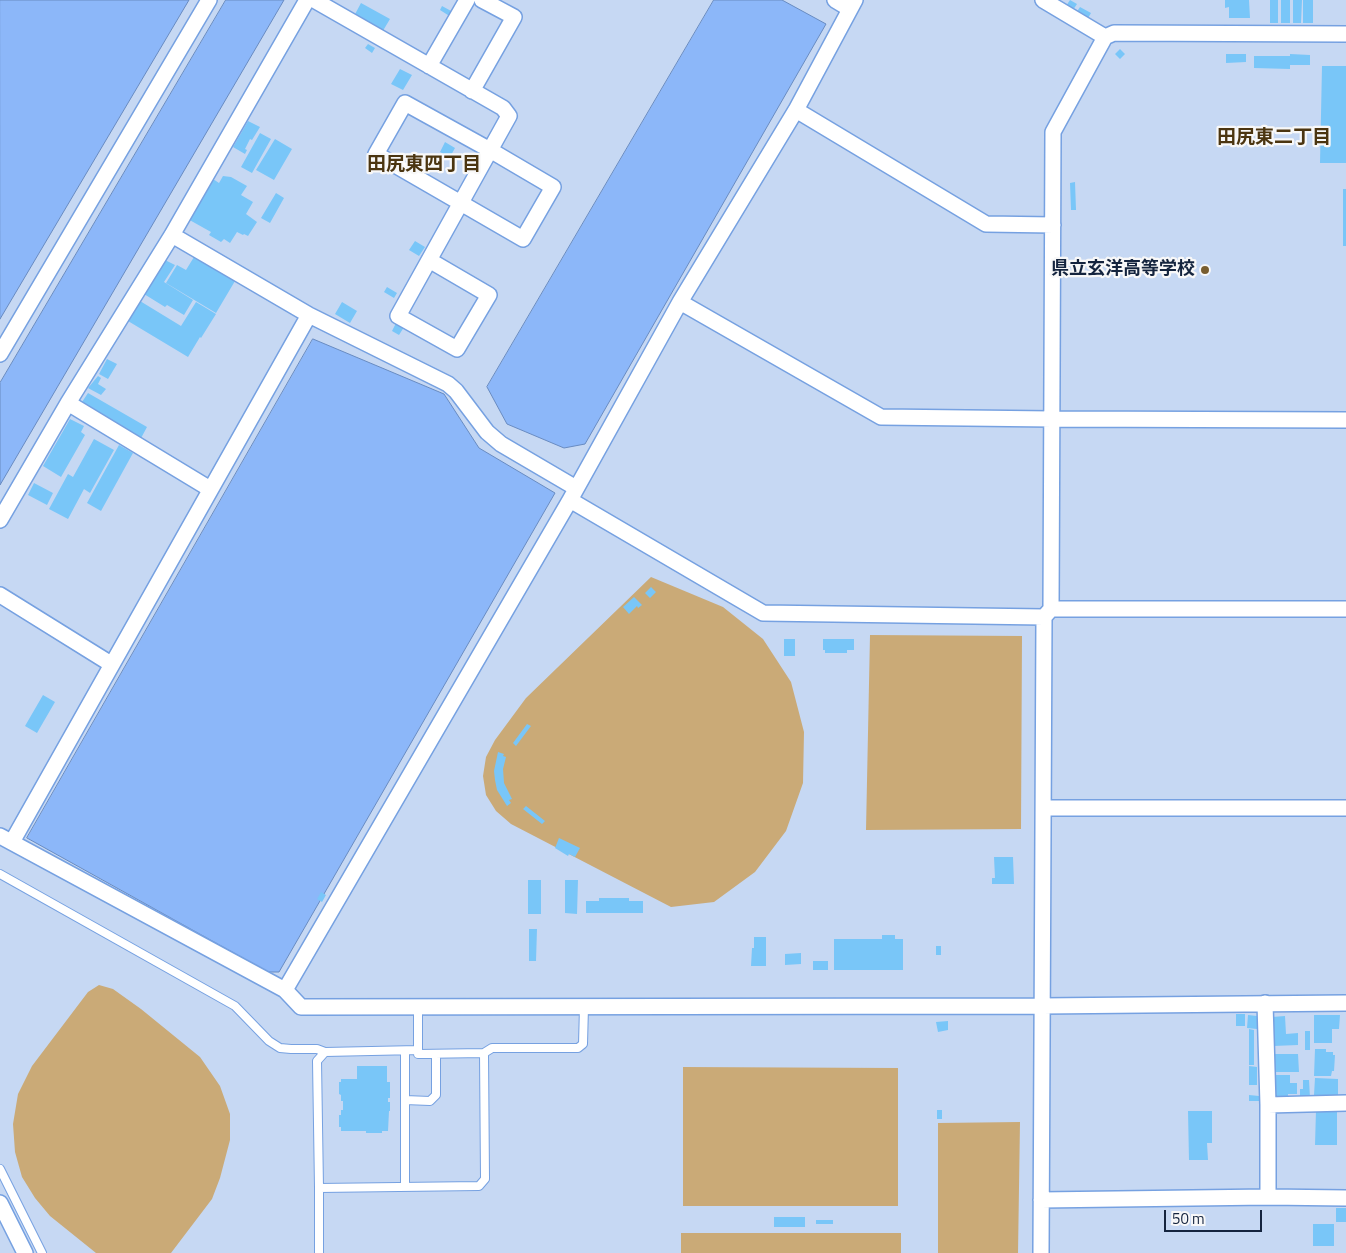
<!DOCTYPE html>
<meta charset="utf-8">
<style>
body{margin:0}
#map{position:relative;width:1346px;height:1253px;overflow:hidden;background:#c6d8f3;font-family:"Titillium Web",sans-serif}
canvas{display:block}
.scale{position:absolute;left:1164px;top:1210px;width:98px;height:22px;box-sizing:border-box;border:2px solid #14243e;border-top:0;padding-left:6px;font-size:15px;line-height:18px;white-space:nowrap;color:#14243e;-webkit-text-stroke:4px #f8f8f8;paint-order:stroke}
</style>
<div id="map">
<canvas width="1346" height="1253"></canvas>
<div class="scale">50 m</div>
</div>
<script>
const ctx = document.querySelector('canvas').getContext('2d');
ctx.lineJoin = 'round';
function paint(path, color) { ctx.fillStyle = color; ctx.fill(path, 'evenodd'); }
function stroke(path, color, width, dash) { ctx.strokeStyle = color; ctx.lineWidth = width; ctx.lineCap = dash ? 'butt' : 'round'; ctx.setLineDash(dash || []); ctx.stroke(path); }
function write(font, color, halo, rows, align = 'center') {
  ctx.font = font + ' "Titillium Web","Noto Sans JP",sans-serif'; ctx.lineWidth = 4.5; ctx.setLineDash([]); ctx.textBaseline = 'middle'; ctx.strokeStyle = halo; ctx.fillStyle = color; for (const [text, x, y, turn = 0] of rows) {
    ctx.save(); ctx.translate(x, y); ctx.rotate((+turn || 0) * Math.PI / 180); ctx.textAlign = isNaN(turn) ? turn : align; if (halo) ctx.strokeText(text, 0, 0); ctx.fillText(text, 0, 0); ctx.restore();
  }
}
const green = new Path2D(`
 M651,577l72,30 40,32 28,43 13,50 -1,51 -17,48 -31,41 -41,30 -43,5 -160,-83 -15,-13 -10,-16 -3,-19 3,-19 9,-17 31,-42z
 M870,635l152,1 -1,193 -155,1z
 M99,985l14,4 28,20 59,48 20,29 10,28v26l-10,38 -8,21 -41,54h-75l-46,-37 -15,-18 -13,-21 -7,-25 -2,-28 5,-30 14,-28 56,-74z
 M683,1067l215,1v138h-215z
 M1020,1122l-2,131h-80v-130z
 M681,1233h220v20h-220z`);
const water = new Path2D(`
 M0,0h189l-189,319z
 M226,0h58l-284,485v-102z
 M714,0h68l44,24 -241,420 -21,4 -57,-24 -20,-37z
 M313,339l131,55 35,54 76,45 -276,479h-11l-241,-134z`);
const building = new Path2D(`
 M1070,0l7,4 -4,6 -7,-4z
 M1225,0h24l1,18h-21v-11l-4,1z
 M1270,0h8v23h-8z
 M1281,0h9v23h-9z
 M1293,0h9l-1,23h-8z
 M1303,0h10v23h-10z
 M361,3l29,16 -9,15 -28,-16z
 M442,6l11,6 -2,5 -11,-7z
 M1080,7l11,6 -4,7 -11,-7z
 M368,44l7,4 -3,5 -7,-5z
 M1120,49l5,5 -5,5 -5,-5z
 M1226,54h20v8l-20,1z
 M1290,54l20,1v10h-20v4l-36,-1v-12h36z
 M1322,66h24v97h-26z
 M400,69l12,6 -9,15 -12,-6z
 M248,121l12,6 -8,13 -2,-1 -5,10 2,1 -2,4 -12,-7z
 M260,133l11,6 -19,34 -11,-6z
 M275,139l17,10 -18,31 -18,-10z
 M445,142l10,6 -5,9 -10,-5z
 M223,176l8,1 16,9 -6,9 12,7 -7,12 11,8 -9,14 -4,-2 -1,1 -6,-3 -7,11 -6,-4 -3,3 -12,-7 2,-3 -25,-14 27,-39 6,4z
 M1075,182l1,28h-5l-1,-27z
 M1343,189h3v57h-3z
 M276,193l8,5 -14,25 -9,-5z
 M415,241l10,6 -6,9 -10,-6z
 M194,257l41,24 -19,32 -50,-30 11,-18 9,5z
 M165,260l10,5 -11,17 29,18 -9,15 -17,-10 -2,2 -21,-13z
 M387,287l10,6 -3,5 -10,-6z
 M140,301l41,25 15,-24 20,12 -15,24 -1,-1 -12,20 -60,-36z
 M342,302l15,9 -7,12 -15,-9z
 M398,319l8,5 -7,11 -7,-4z
 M107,359l10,5 -9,15 -9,-5z
 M98,376l3,2 -3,6 8,5 -5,6 -13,-7z
 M88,393l59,34 -7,13 -60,-35z
 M70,419l14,7 -3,6 4,3 -24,42 -18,-11z
 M94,439l20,11 -24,43 -6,-4 -16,30 -19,-10 19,-35 5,3z
 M119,445l14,8 -32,58 -14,-8z
 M34,483l19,10 -6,12 -19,-10z
 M651,587l5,5 -6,6 -5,-5z
 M634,597l8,8 -4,3 -1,-2 -8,8 -6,-7z
 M784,639h11v17h-11z
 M823,639h31v11h-7v3h-22v-3h-2z
 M43,695l12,7 -18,31 -12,-7z
 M527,724l4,2 -15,20 -3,-3z
 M498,752l6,2 -1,2 3,1 -3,12 1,14 8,16 -3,1 2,3 -4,3 -10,-16 -2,-10 -1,-9z
 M526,806l19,15 -3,3 -19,-15z
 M559,838l21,10 -5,9 -6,-3 -1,2 -13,-8z
 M994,857h19l1,27h-22v-6h3z
 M528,880h13v34h-13z
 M565,880h13l-1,34 -12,-1z
 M321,892l5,3 -4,7 -5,-3z
 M599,898h30v3h14v12h-57v-12h13z
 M529,929h8l-1,32h-7z
 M882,935h13v4h8v31h-69v-31h48z
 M754,937h12v29h-15l1,-18h2z
 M936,946h5v9h-5z
 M801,953v11l-16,1v-11z
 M813,961h15v9h-15z
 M1236,1014h9v12h-9z
 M1248,1015l9,1v13l-10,-1z
 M1314,1015h26l-1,14h-7v14h-18z
 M1285,1016l1,18 12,-1v12l-25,1 -1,-29z
 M948,1021v9l-10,2 -2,-10z
 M1249,1029l5,1v35h-5z
 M1305,1031h5v19h-5z
 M1315,1049h11v3h7v3h2l-1,16h-2l-1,5h-17z
 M1272,1054h26l1,18h-27z
 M357,1066h30v16h3v16h-2v4h2v9h-1l-1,20h-6v2h-16v-2h-25v-4h-2v-12h2v-5h2v-9h-2v-6l-2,-1v-12h2v-3h16z
 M1249,1066l8,1v18h-8z
 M1269,1075h21v8h7v11h-9v2h-15z
 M1315,1078l23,1v17l-24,-1z
 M1303,1080h6l1,18h-10v-9h3z
 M1249,1095l10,1v5h-10z
 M937,1110h5v9h-5z
 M1316,1110l21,1v34h-22z
 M1188,1111h24v32h-5l1,17h-19z
 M1336,1208h10v14h-10z
 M774,1217h31v10h-31z
 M816,1220h17v4h-17z
 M1313,1224h21v22h-21z`);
const lane = new Path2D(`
 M0,874l235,132 34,35 11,7 11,1h26l8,3 93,-2
 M484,1053l8,-5h86l5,-4 1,-37
 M405,1100l25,1 6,-6v-41
 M0,1169l42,84
 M405,1187v-136
 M319,1188l-2,-127 8,-9
 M319,1253v-65l160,-2 6,-7 -1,-126 -66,1v-47`);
const street = new Path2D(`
 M314,0l189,108 6,8 -111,200 59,33 32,-54 -60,-35
 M835,0l15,9
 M1043,0l62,37
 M429,66l38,-66
 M472,91l42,-74 -32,-17
 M405,103l85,47 63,37 -30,52 -147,-85z
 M796,110l190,114 67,1
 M172,235l137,80 139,69 8,7 31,41 14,12 75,44
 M680,302l201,115 171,2 294,1
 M0,354l209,-354
 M68,403l142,86
 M570,500l193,113 281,4
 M0,520l68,-117 104,-168 135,-235
 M0,595l111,69
 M1051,609h295
 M1044,808h302
 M0,836l285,154 16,17 741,-1 304,-3
 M12,842l297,-527
 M285,990l285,-490 110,-198 116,-192 59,-110
 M1265,1003l3,102v92
 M1268,1105l78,-2
 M1041,1200l227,-3 78,1
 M0,1203l25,50
 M1041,1253l3,-636 7,-8 2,-477 52,-95 9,-4 232,1`);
const markers = [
 [1205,270,5,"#785d2f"]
];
const poiNames = [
 ["県立玄洋高等学校",1195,270]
];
const neighbourhoodNames = [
 ["田尻東二丁目",1274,138],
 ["田尻東四丁目",424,165]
];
paint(green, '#caaa77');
paint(water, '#8cb7f9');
stroke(water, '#688bc1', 1);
paint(building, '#79c6f8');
stroke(lane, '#76a1e1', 10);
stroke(street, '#76a1e1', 18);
stroke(lane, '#fff', 8);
stroke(street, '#fff', 15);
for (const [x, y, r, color] of markers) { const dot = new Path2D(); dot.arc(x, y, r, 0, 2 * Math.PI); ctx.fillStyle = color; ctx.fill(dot); stroke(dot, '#f8f8f8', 2); }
write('bold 18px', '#14243e', '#f8f8f8', poiNames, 'right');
write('bold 19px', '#4b3510', '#f8f8f8', neighbourhoodNames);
</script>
